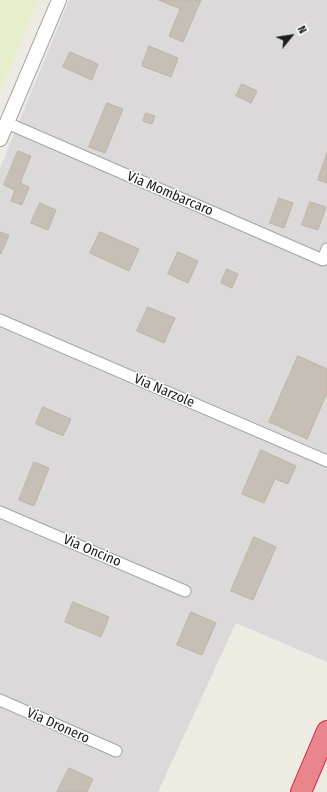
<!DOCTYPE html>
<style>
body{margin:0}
#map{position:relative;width:327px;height:792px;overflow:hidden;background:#eeece2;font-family:"Fira Sans Condensed",sans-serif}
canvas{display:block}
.north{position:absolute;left:271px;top:16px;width:40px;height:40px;-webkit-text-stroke:3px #fff;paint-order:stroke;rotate:60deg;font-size:11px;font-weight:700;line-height:16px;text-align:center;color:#1c1c1c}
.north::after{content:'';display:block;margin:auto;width:14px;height:18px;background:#1c1c1c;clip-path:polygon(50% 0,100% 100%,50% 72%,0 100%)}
</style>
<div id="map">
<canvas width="327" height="792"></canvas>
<div class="north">N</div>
</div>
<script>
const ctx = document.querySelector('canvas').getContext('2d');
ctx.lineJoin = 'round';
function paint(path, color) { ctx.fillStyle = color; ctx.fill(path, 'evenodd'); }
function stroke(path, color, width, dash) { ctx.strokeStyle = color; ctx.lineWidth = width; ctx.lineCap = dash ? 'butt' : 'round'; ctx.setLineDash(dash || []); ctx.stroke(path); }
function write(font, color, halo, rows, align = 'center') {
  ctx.font = font + ' "Fira Sans Condensed",sans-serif'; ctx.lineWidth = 3; ctx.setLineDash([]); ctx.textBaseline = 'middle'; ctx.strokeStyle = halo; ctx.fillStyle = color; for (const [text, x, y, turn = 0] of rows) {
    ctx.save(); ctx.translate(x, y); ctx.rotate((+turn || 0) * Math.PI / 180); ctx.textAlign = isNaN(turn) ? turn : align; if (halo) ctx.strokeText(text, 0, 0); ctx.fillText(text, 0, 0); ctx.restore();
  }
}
const residential = new Path2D(`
 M69,0h258v662l-91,-39 -78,169h-158v-624z`);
const farmland = new Path2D(`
 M0,0h38l-38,92z`);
const building = new Path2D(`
 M159,0h42l-18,42 -14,-6 11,-27z
 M149,46l29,12 -7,19 -29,-11z
 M70,52l28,12 -6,16 -29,-13z
 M242,84l15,7 -6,12 -15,-7z
 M107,103l16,6 -18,44 -16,-6z
 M146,113l9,3 -3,8 -9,-3z
 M18,151l13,5 -11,27 9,4 -7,18 -11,-4 4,-11 -11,-5z
 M327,153v30l-9,-3z
 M279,198l14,5 -9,25 -14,-5z
 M310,202l16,5 -8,23 -16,-5z
 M40,203l16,7 -8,20 -17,-7z
 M0,232l9,3 -8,19 -1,-1z
 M100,232l39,17 -10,22 -39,-18z
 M178,252l20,9 -10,22 -20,-9z
 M227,269l11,5 -6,14 -11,-5z
 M148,307l27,11 -11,25 -27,-12z
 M298,356l29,13v24l-20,46 -38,-17z
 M43,407l28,12 -8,17 -27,-12z
 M261,450l35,16 -8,18 -13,-5 -11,24 -22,-9z
 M34,462l15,6 -15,38 -15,-6z
 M254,537l22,10 -23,53 -22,-9z
 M73,602l36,15 -8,20 -36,-15z
 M191,612l25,11 -14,32 -25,-10z
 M69,768l24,11 -6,13h-30z`);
const minor = new Path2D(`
 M7,123l316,137 4,-11
 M0,320l327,141
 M0,512l185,79
 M0,700l116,51`);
const tertiary = new Path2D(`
 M0,139l59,-139`);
const motorway = new Path2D(`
 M301,792l26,-61`);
const streetNames = [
 ["Via Mombarcaro",170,194,23],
 ["Via Narzole",164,391,23],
 ["Via Oncino",92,551,23],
 ["Via Dronero",58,726,24]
];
paint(residential, '#dbd9d9');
paint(farmland, '#e7eecc');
paint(building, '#c6bfb5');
stroke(building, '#c0b4a4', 1);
stroke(minor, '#a3a3a3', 13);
stroke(tertiary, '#a3a3a3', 16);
stroke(motorway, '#dc1f46', 22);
stroke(minor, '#fff', 11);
stroke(tertiary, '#fff', 14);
stroke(motorway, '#e9868b', 20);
write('14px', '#1c1c1c', '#fff', streetNames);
</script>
